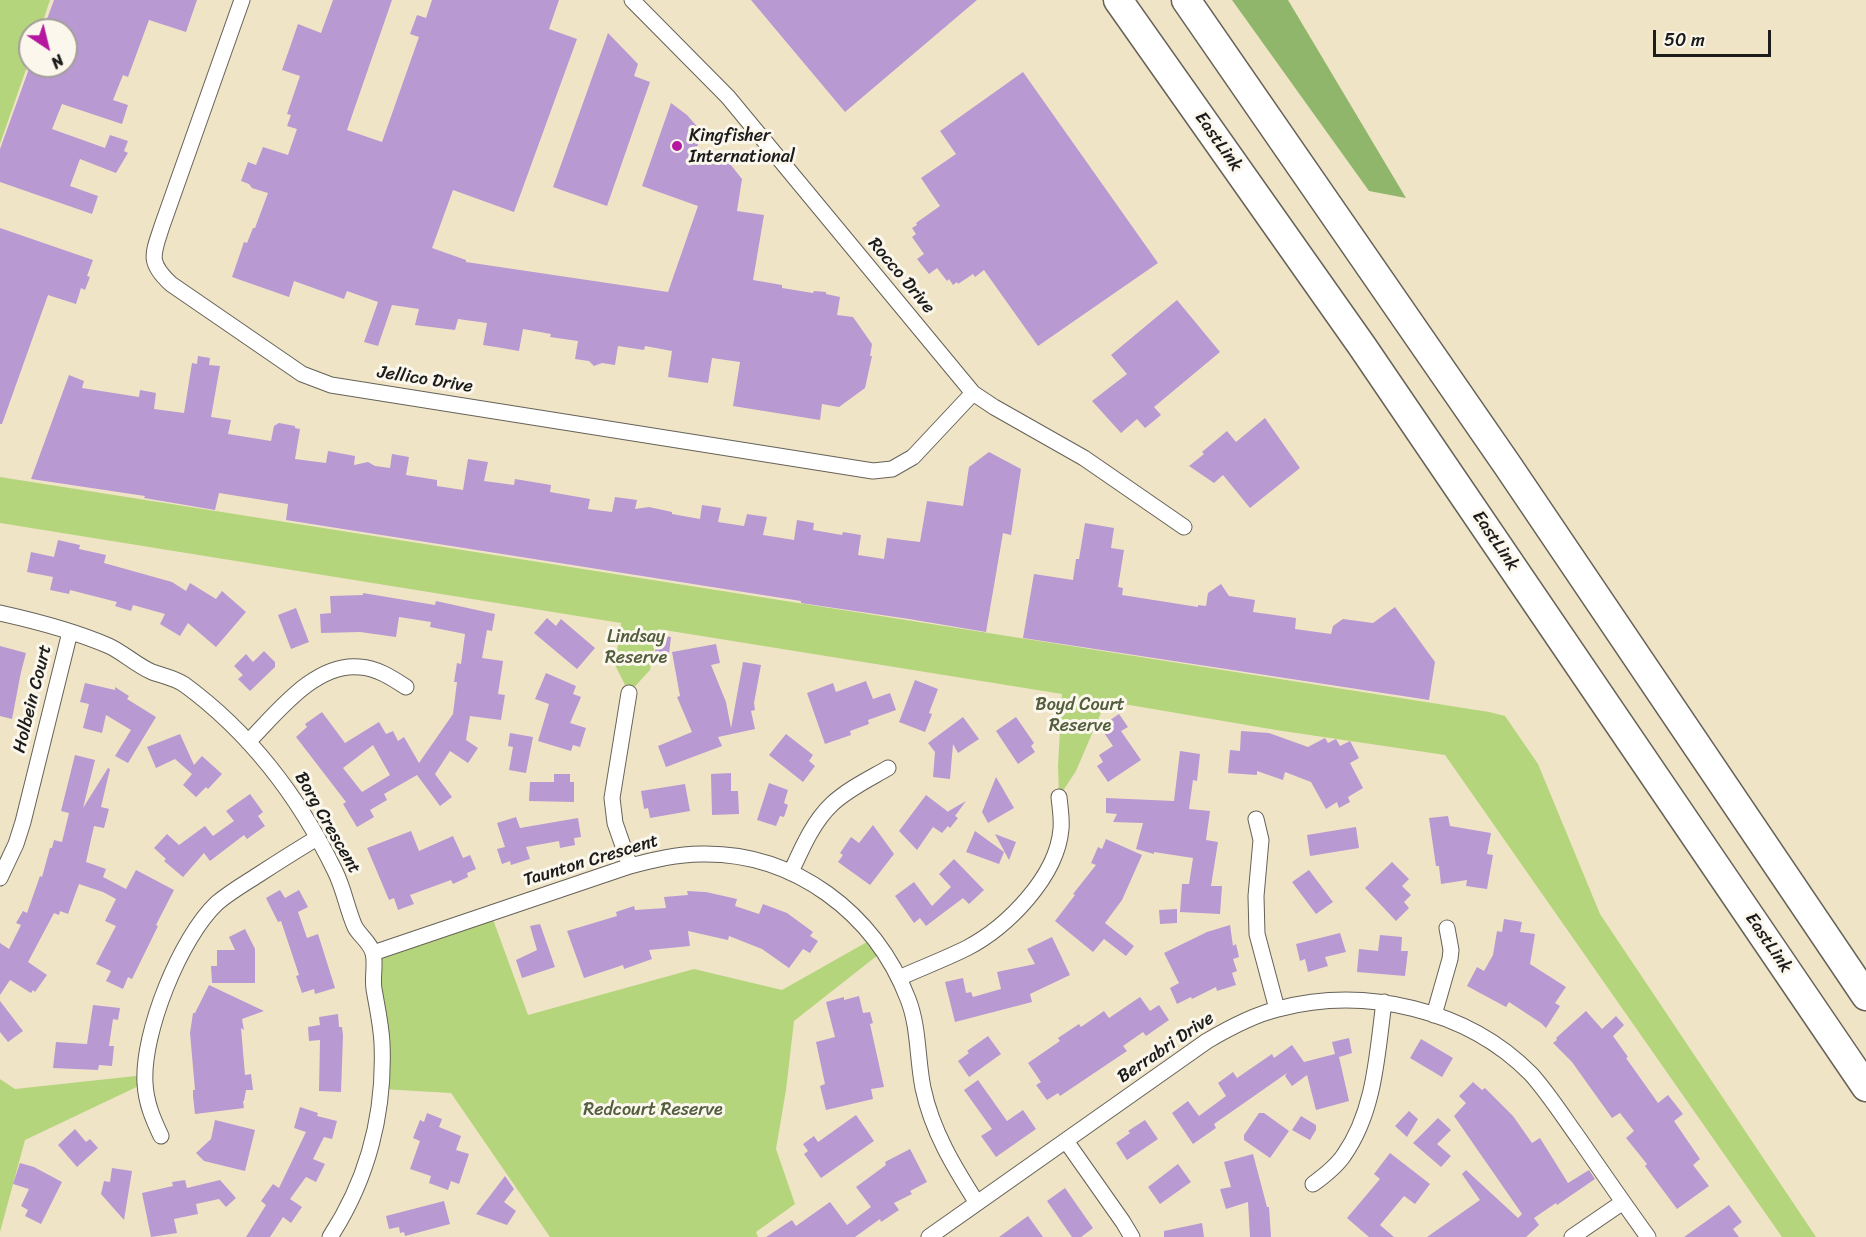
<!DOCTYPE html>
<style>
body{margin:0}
#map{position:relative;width:1866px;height:1237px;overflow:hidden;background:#f0e4c7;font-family:Sriracha,sans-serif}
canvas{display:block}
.north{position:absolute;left:18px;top:18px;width:60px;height:60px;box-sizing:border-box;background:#fbf7ec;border:2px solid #a29f99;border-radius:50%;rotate:145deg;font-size:16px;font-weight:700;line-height:24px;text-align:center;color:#1c1c1c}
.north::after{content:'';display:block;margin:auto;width:21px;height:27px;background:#b5179e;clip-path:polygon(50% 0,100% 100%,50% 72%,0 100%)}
.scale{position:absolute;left:1653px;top:30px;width:118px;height:27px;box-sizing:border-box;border:3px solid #1c1c1c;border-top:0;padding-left:8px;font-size:18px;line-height:21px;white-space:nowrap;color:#1c1c1c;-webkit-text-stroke:4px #fbf7ec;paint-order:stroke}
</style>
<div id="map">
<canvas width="1866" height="1237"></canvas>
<div class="north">N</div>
<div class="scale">50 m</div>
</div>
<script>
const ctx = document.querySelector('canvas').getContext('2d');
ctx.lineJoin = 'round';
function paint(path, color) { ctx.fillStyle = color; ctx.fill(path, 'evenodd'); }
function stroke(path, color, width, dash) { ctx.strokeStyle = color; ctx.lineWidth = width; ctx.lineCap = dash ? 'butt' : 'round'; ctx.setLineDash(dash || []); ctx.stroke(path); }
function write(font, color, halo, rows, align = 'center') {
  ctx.font = font + ' Sriracha,sans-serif'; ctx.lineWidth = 6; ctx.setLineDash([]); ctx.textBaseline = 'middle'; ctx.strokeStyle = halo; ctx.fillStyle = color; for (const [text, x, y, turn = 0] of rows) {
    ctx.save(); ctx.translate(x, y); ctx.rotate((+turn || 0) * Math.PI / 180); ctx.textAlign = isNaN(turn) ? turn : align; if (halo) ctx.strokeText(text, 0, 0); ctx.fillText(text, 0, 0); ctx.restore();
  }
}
const green = new Path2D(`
 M0,0h50l-10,30h-10v28l-30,86z
 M0,477l1489,235 16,4 33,48 62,150 216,323h-34l-337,-482 -169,-25 -170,-29 -30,70 -17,26 -1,-31 4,-72 -404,-65 -8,41 -21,23 -14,-28 6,-42 -621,-100z
 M491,914l37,101 166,-46 88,21 92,-52 9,13 -89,70 -8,69 -10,59 19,55 -39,28 2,5h-208l-99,-144 -70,-4 -7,-128z
 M145,1075v8l-120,57 -25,92v-153l15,10z`);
const forest = new Path2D(`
 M1232,0h56l118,198 -37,-7z`);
const building = new Path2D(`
 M54,0h143l-11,32 -37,-12 -21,57 -5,-2 -10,25 15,5 -6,19 -60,-20 -10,25 53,19 5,-13 18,6 -4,10 4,2 -12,20 -36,-14 -10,27 28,10 -6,18 -92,-32v-33l30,-83h36v-36h-23z
 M333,0h59l-45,130 35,12 37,-105 -9,-3 7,-19 9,3 6,-18h127l-10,29 28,10 -63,173 -61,-22 -21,58 34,12v2l202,30 30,-86 -56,-20 29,-83 16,12 15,17 -6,18 27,5 19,24 -5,32 27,4 -11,65 29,5v3l31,5 1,-2 12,1v2l14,3 -3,18 16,2 19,27 -2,12h2l-7,32 -26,19 -17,-3 -2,16 -87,-14 7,-44 -28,-4 -4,25 -40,-6 4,-26 -27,-5 -1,4 -26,-4 -3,19 -13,-2 -8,3 -5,-5 -14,-2 3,-18 -28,-4 1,-3 -28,-5 -4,22 -23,-4 -13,-2 4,-22 -29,-4 -3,11 -40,-5 4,-16 -27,-4 -14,41 -14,-4 14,-40 -31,-11 -3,8 -50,-18 -5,16 -57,-20 12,-35 3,1 6,-15h2l13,-35 -16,-5 -3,-4 -8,-3 7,-19 8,3 7,-18 25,8 9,-26 -10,-3 4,-11 -4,-1 13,-38 -18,-6 16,-46 23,9z
 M751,0h226l-132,112z
 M608,33l30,31 -4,12 16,6 -43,124 -54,-19z
 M1023,72l135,191 -120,83 -54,-76 -9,7 -2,-3 -15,10 -1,-2 -4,3 -4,-6 -2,2 -10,-13 -8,6 -12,-15 7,-5 -12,-17 4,-3 -4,-6 5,-3 -1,-2 24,-17 -19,-28 35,-24 -16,-23z
 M0,228l93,32 -6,16 3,1 -5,13 -4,-2 -5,16 -28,-9 -46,129h-2z
 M1177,300l43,52 -66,55 7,8 -16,13 -8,-9 -16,14 -29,-32 35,-27 -16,-19z
 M198,356l12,2 -1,7 11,1 -9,51 20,3 -3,14 43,7 3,-15 5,-3 16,3v2l5,1 -5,30 31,4 2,-12 27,5 -1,9 14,-3 7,4 15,2 2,-14 17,3 -3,18 31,5v6l26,4 5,-31 20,3 -4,19 30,4 1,-6 36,6 -1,7 40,7 -2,10 24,3 3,-15 22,3 -2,9 14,-2 23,5v2l28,5 2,-14 19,3 -3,14 26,4 3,-12 20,3 -4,18 31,5 3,-20 17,3 -1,7 29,5 1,-3 18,3 -3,20 26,4 3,-21 33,4 7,-41 36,5 6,-39 20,-15 32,17 -10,66 -8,-2 -17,99 -77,-13 -108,-16v-2l-515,-81 2,-16 -69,-11 -4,17 -71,-12 1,-2 -114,-17 38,-104 15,6 -2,7 57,9 1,-7 16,3 -2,16 30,4 8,-50 5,1z
 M1265,418l35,50 -50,40 -27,-33 -9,8 -25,-17 15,-12 -2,-2 25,-21 9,11z
 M1085,523l29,5 -3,20 13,2 -6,37 5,1 -1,7 76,12v-2l8,1 2,-13 13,-9 8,12 26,4 -2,12 43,6 -1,11 36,5 2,-8 10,-7 30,4 22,-16 40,55 -6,38 -406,-62 11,-64 39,6 3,-21h3z
 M58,540l22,5 -1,4 27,6 -2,8 68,19 14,9 4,-8 26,16 6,-8 24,21 -30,35 -28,-24 -8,13 -20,-12 5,-10 -32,-9 -2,6 -16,-5 2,-4 -47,-12 -1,4 -19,-4 3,-13 -26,-5 4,-20 23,5z
 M363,593l72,12 1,-4 59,13 -3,17 -5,-1 -5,28 21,3 -5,33 7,1 -4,25 -31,-4 -4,24 12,8 -10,15 -18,-12 -15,23 17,23 -12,9 -23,-31 -33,19 3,6 -17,10 4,7 -17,10 -14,-23 3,-2 -50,-65 11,-10 -2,-3 17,-12 23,31 34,-21 7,12 7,-3 5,10 6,-4 15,26 34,-49 4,-32h-3l3,-19 4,1 4,-30 -35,-7 1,-5 -32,-5 -3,20 -36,-5 -39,1 -1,-19 11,-1 -1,-17 33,-1zM373,745l17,30 -28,17 -19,-24z
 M296,608l13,34 -18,7 -13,-34z
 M547,618l9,8 5,-7 34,29 -18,21 -43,-36z
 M658,635l13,2 -2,17 -14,-1z
 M716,644l4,19 -9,2 15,37 5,26 12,-66 18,3 -7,38 1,7 -4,1 4,18 -37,8 4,9 -56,21 -8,-21 34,-14 -15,-35 3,-1 -8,-44z
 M0,646l26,7 -5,19 -9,47 -12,-3z
 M264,651l11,11v5l-25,24 -12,-12 5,-4 -9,-9 12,-12 7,8z
 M546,673l30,13 -3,8 8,3 -11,26 16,5 -6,19 -7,-2 -2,6 -33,-10 11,-37 -14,-5z
 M915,680l23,9 -9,24 3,1 -7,18 -26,-10z
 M866,681l7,18 17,-6 6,17 -28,10 1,4 -19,7 1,4 -26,9 -18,-51 26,-10 3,9z
 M85,683l30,7v-3l14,9 -2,3 29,18 -28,46 -13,-7 16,-26 -25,-15 -4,18 -19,-5 6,-24 -9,-2z
 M1119,714l9,13 -7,4 20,29 -33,22 -11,-16 6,-4 -4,-7 14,-9 -13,-19z
 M963,717l16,22 -21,14 -5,-9 -3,35 -17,-2 2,-25 -7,-9z
 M1016,717l18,26 -3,3 4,6 -17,12 -22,-33z
 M1241,731l28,2 39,14 17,-9 3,5 8,-4 4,7 10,-5 9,17 -9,5 13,25 -15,9 2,5 -11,6 -2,-6 -11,7 -15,-27 -26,-10 -2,8 -26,-9v4l-29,-2 2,-23 10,1z
 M510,733l23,4 -7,36 -17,-3 4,-23 -5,-1z
 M180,734l14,31 8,-9 20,18 -14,15 -2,-2 -10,10 -13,-12 9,-11 -17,-15 -19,9 -9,-21z
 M786,734l27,21 -4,6 6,5 -12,16 -34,-27z
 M1180,751l20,3 -3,27 -4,-1 -4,29 21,2 -4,29 12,2 -7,44h11l-2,28 -40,-2 2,-28h7l4,-26 -39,-6v2l-18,-5 7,-26 -30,-1 4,-8 -11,-1v-15l68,3z
 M75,755l20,5 -12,48 25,-40 2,1 -9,38 8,2 -5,19 -10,-2 -8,36 20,7 -3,8 23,12 10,-19 38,20 -18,35 2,1 -26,53 -4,-2 -5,12 -17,-8 5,-10 -15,-7 20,-38 -11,-5 11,-22 -13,-7 -24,-8 -11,30 -8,-3 -1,4 -5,-2 -26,49 19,13 -12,17 -2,-2 -2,3 -21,-13 -10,15v-52l9,6 12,-24 -5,-2 7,-12 4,2 13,-37 2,1 8,-29h2l2,-8 8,2 7,-29 -8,-2z
 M731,773v18h7l1,23 -27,1 -1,-41z
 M554,774h16v8h4v20l-45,-1 1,-19h24z
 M996,777l18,31 -26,15 -6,-11z
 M769,783l19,7 -4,13 4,2 -4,12 -4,-1 -4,10 -19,-6z
 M685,784l5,27 -40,7 -2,-10 -4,1 -3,-18z
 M250,794l13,18 -5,4 7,10 -18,13 -3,-4 -34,26 -6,-8 -21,24 -19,-16 2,-2 -12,-11 13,-14 12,11 26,-19 8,10 21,-15 -8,-10z
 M926,795l21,16v1l19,-11 -11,15 3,2 -8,10 -2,-2 -6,7 -9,-6 -16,23 -18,-19z
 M1448,816l2,10 41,7 -4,21 6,1 -6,34 -21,-3 1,-6 -26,4 -2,-18h-3l-7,-48z
 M516,817l4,11 58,-10 3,19 -7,1 1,7 -15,3 -1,-7 -33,6 4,12 -19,6 -1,-4 -8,3 -5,-15 8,-2 -8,-24z
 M873,825l21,29 -24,31 -32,-23 5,-7 -3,-2 11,-16 8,6z
 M1356,827l3,21 -49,8 -3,-21z
 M411,831l8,20 34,-15 10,22 7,-3 6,14 -9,4 1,4 -15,7 -2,-4 -41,15 4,9 -16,6 -4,-12 -5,2 -22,-52z
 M975,831l29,21 -5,12 -33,-12z
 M995,834l21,8 -7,18z
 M1106,839l36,16 -20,45 -17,23 29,23 -8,10 -22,-17 -11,13 -38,-31 20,-26 -2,-1 23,-29 -5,-2 7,-16 4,2z
 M954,859l30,31 -15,14 -6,-6 -37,28 -6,-8 -6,5 -19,-27 19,-14 18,24 19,-19 -12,-13z
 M1392,862l17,17 -7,7 9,9 -7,7 5,6 -13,13 -31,-33z
 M1309,870l24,32 -17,12 -24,-32z
 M280,890l5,8 14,-8 9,17 -10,5 9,26 11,-4 17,54 -20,6 -1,-5 -12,4 -6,-17 3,-1 -18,-54 -3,1 -12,-24z
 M687,891l19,1 31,7 -2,7 24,8 4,-10 24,9 26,19 -3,4 8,5 -8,12 -7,-4 -14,19 -27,-19 -33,-13 -1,4 -40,-9 2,15 -41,4 3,9 -28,10 -1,-4 -39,13 -17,-47 50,-15 -1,-4 18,-6 1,4 31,-2 -2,-11 24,-2z
 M1177,909v14l-17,1 -1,-14z
 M1504,919l18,3 -2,10 15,2 -5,30 36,23 -11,16 5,3 -14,22 -5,-5 -32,-21 -3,5 -39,-21 10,-19 7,4 9,-16 4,-24 5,1z
 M540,924l15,43 -33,11 -6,-18 21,-10 -7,-24z
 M1230,925l3,21 3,-2 3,13 -6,2 4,12 -5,2 4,12 -19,6 -1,-4 -24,12 -1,-2 -14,7 -7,-16 9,-5 -15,-30 43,-21z
 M245,929l10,20v34h-43l-1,-17h6v-16h18l-6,-13z
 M1340,933l6,19 -21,5 3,9 -20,6 -3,-13 -5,2 -4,-17z
 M1380,935l22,2 -1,14h7l-3,25 -48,-4 2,-23 19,2z
 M1052,937l18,38 -40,19 2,8 -77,20 -10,-40 18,-4 3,15 5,-1 2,5 28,-8 -4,-17 38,-8 -8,-15z
 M209,985l55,26 -22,8 2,11 -3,-2 4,47 6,-1 2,16h-7l-2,11h-1l1,7 -49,6 -2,-18v-6h2l-5,-57 3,-20h2z
 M859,996l4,17 7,-1 3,11 -3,1 14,63 -13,2 2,10 -47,11 -6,-24 5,-2 -9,-42 19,-5 -9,-35 18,-5v3z
 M1140,997l10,14 9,-6 10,15 -23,16 -3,-4 -20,14 4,5 -67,45 -2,-3 -11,7 -11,-15 5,-3 -13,-19 32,-22 -2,-3 21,-14 2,3 23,-16 5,7z
 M0,1001l23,30 -15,11 -8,-10z
 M93,1005l27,3 -2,12 -5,-1 -4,27h5l-2,20 -13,-1 -1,5 -45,-2 3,-26 31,2z
 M1586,1011l16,18 14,-13 8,9 -11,11 15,21 -2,1 32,45 10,-8 15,19 -9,7 26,38 -7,6 16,21 -32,23 -32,-43 2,-2 -21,-26 8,-7 -14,-18 -8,5 -40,-56 -19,-19 4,-3 -1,-2z
 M338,1014l1,13h3l1,9 -2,56 -22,-1 1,-51 -11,1 -1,-14 12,-2 -1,-8z
 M988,1036l13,18 -32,23 -11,-16 11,-8 -2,-2z
 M1349,1038l3,15 -13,4 10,44 -33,9 -9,-35 -15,11 -7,-10 2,-3 -73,51 2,4 -23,16 -21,-31 16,-12 11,15 27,-20 -8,-13 15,-11 4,6 35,-24 2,4 18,-13 12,17 31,-8 -3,-12z
 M1421,1039l32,19 -11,19 -32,-19z
 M978,1080l29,41 16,-11 13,19 -40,28 -15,-21 11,-7 -28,-39z
 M1473,1082l9,8 3,-2 28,28 19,27 8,-5 28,45 21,-13 6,9 -38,26 -1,-2 -22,15 5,7 -13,12h-99l53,-37 -18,-26 4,-4 52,48 4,-4 -68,-98 12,-13 -7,-7z
 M300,1107l18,6 -1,3 20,5 -5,18 -8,-2 -11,22 12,5 -9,18 -10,-5 -16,22 12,8 -11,16 -8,-6 -13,20h-24l20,-32 -5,-4 12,-17 6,4 27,-56 -12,-4z
 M1409,1111l9,8 -11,18 -12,-11z
 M427,1113l15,6 -3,8 22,9 -5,14 13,4 -10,30 -8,-3 -3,9 -19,-7 2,-7 -21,-7 10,-28 -7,-3 7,-18 4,2z
 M1259,1113h5l25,18 -19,27 -26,-18v-5z
 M856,1115l18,26 -53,37 -17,-24 4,-3 -5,-7 11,-8 4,6z
 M1301,1116l15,9v5l-6,10 -18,-10z
 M1438,1118l13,12 -14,14 14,12 -10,11 -28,-24z
 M215,1120l40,10 -10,41 -41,-10 -8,-8 15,-14z
 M1145,1120l13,19 -31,21 -11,-17 14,-10 -2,-2z
 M75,1129l11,13 4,-3 8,9 -21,19 -19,-22z
 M910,1149l17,33 -17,9 2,3 -18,9 5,7 -18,12 -1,-3 -25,18h-89l26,-17 4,6 34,-24 17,23 24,-18 -15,-20 30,-22 -1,-3z
 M1390,1153l40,31 -15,20 -11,-8 -24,29 14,12h-25l-22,-19 33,-39 -6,-5z
 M1253,1154l14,53h2l2,30h-21l-2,-35 -22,7 -6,-20 11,-2 -7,-25z
 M20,1163l14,4 28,15 -21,42 -16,-8 3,-6 -7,-4 8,-17 -16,-5z
 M1178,1164l13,18 -31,22 -12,-17z
 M112,1168l20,3 -8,49 -23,-26 3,-13 6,1z
 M505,1176l9,13 -10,13 12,9 -9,14 -31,-11z
 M185,1180l2,8 33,-8 16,18 -10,9 -7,-8 -23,5 2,10 -24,5 3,14 -26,4 -9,-44 31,-7 -1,-4z
 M1065,1188l28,40 -12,9h-9l-25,-36z
 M444,1201l6,23 -45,12 -1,-4 -4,1 -1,-6 -10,2 -3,-13z
 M1729,1205l13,17 -9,7 6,8h-55z
 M1028,1216l15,21h-44z
 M1202,1223l2,14h-40v-6z`);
const street = new Path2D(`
 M242,0l-80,226c-9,28 -15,36 9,58l131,90 29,11 542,86 19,-2 21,-12 60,-64
 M632,0l96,97 245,296 21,14 90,51 100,69
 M0,613c36,8 75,18 109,33 15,7 27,19 43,26 11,4 23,6 33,13 65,48 115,114 150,186 9,18 12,38 20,56 5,9 15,15 18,26 3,11 -1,24 1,36 3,18 7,35 8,54 3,69 -14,136 -52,194
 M629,693l-17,105 3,25 15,43
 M248,742c29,-29 67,-80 112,-75 17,1 32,11 46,20
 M1256,819l5,21 -5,56 1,38 20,75
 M791,872c11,-24 22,-50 41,-68 16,-15 37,-25 56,-36
 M0,878l16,-34 7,-22 47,-190
 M373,953l257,-87c23,-6 47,-12 71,-12 93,-2 174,59 207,145 11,28 9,59 15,89 9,43 31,79 54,115
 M899,978c22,-10 46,-19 68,-30 40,-21 90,-71 94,-119 1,-10 -1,-22 -2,-32
 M1434,1015l16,-56 1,-9 -4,-22
 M161,1136c-8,-17 -15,-33 -16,-53 -3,-50 35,-145 72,-180 13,-11 27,-19 41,-28 20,-13 39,-25 59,-37
 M1066,1141l57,81 9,15
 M1313,1184c11,-8 23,-17 31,-29 31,-44 33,-101 40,-153
 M929,1237l278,-196c22,-13 46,-26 71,-32 87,-23 189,0 253,65 18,20 33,44 49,66 22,32 45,65 68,97
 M1572,1237l51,-35`);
const highway = new Path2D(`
 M1118,0l244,346 504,741
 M1186,0l322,466 358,530`);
const markers = [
 [677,146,6,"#b5179e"]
];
const poiNames = [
 ["Kingfisher",689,136],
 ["International",689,157]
];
const streetNames = [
 ["EastLink",1218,142,55],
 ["Rocco Drive",901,276,50],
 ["Jellico Drive",425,380,9],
 ["EastLink",1495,541,56],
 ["Holbein Court",33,699,-76],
 ["Borg Crescent",327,823,60],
 ["Taunton Crescent",591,861,-17],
 ["EastLink",1768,943,56],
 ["Berrabri Drive",1166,1048,-34]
];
const parkNames = [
 ["Lindsay",636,637],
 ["Reserve",636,658],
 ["Boyd Court",1080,705],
 ["Reserve",1080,726],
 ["Redcourt Reserve",653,1110]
];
paint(green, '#b5d57c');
paint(forest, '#90b66c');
paint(building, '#b899d2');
stroke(street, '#666258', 17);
stroke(highway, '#666258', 31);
stroke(street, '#fff', 15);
stroke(highway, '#fff', 28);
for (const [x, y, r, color] of markers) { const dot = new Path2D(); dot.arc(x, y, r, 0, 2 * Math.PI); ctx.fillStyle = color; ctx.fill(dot); stroke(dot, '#fbf7ec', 2); }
write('18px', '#1c1c1c', '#fbf7ec', poiNames, 'left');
write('18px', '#1c1c1c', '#fbf7ec', streetNames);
write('18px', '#525d3e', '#fbf7ec', parkNames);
</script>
